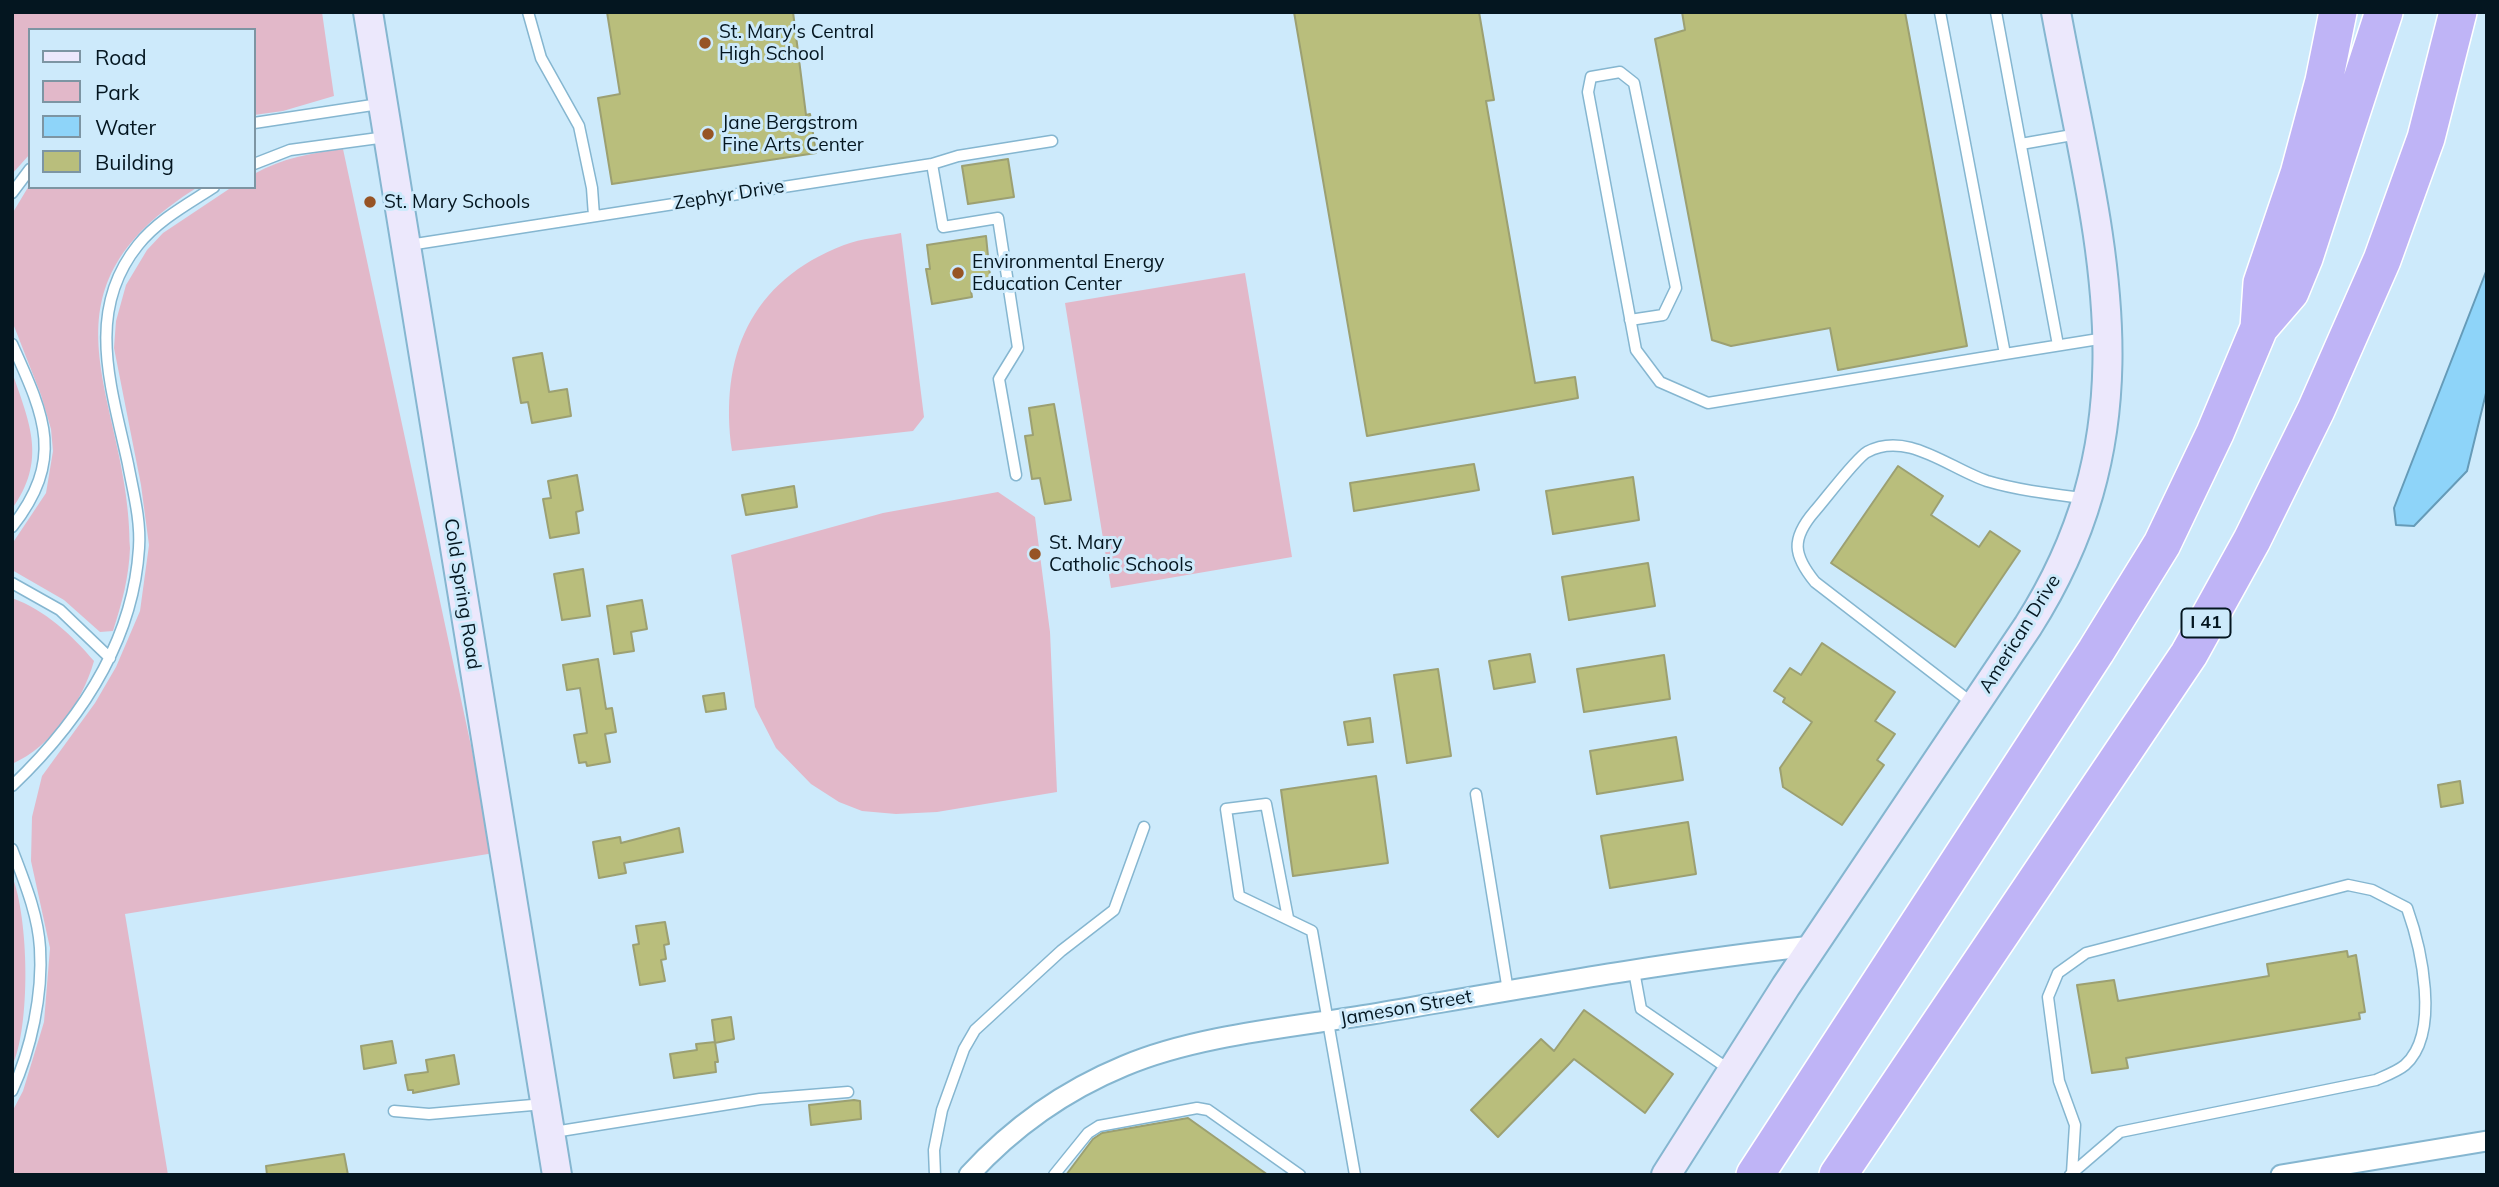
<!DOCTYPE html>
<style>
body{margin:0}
#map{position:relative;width:2499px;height:1187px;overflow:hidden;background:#cdeafb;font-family:Mulish,sans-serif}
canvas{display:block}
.frame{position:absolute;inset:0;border:14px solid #041620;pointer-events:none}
.legend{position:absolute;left:28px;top:28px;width:228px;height:161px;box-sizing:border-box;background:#cdeafb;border:2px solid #7d95a3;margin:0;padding:9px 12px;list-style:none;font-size:21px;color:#041620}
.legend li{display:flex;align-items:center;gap:14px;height:35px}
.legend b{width:35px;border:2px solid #7d95a3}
</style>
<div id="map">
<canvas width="2499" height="1187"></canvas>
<div class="frame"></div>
<ul class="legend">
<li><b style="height:9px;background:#ece8fc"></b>Road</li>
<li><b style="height:19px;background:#e2b8c9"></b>Park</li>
<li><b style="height:19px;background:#8ed4f9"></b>Water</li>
<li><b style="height:19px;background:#b9be7c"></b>Building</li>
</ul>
</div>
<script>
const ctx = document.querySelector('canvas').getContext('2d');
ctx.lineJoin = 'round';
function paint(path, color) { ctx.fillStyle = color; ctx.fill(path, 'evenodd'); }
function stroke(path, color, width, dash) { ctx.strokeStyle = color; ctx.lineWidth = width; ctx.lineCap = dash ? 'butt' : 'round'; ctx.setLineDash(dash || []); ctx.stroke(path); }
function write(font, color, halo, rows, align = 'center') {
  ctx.font = font + ' Mulish,sans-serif'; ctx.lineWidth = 6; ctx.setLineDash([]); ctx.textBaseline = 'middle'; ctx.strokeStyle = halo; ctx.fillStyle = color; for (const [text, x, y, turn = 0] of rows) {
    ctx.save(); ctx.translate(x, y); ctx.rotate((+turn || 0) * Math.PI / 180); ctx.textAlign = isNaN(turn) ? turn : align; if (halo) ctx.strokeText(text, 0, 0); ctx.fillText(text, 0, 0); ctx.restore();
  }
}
const green = new Path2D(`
 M12,12h310l12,84 -51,15 -29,4v-85h-224v124l-18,20z
 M343,149l151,704 -369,61 43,261h-156v-63l11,-21 21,-69 6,-74 -19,-87 1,-44 10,-41 53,-73 21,-36 24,-56 9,-66 -8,-60 -27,-137 2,-27 10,-36 21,-35 16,-17 69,-46h22v-13c28,-16 58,-21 89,-25z
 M30,184v3h168c-174,108 -67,210 -68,361 -1,29 -8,55 -17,83l-13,1 -36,-32 -52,-30v-26l34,-51 7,-42 -2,-22 -10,-34 -29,-74v-107z
 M901,233l23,184 -11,14 -181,20c-13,-94 18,-170 112,-206 18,-7 38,-8 57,-12z
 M1245,273l47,284 -181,31 -46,-285z
 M12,372c18,52 35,88 0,137z
 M998,492l37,25 15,115 7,160 -120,20 -41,2 -34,-3 -23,-9 -28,-18 -35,-36 -21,-41 -24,-152 152,-42z
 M12,598c33,12 60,37 82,63 -12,42 -42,85 -82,103z
 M12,876c17,42 19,150 0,191z`);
const water = new Path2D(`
 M2487,269v120l-20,82 -53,55 -18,-1 -2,-17z`);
const building = new Path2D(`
 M607,12h186l13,103 4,-1 6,39 -204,31 -14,-86 22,-4z
 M1294,12h185l15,88 -8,1 49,282 40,-6 3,21 -211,38z
 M1682,12h223l62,334 -129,24 -8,-42 -99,18 -19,-6 -57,-301 30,-9z
 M1008,159l6,38 -46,7 -6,-38z
 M986,236l4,40 -8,13 -11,2 1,6 -40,7 -6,-35h4l-3,-24z
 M542,353l7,39 18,-3 4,27 -39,7 -4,-21 -7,1 -8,-45z
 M1054,404l17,96 -26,4 -5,-26 -8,1 -7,-43 8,-1 -4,-27z
 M1474,464l5,26 -125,21 -4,-28z
 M1898,466l45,30 -12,19 48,32 11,-16 30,20 -65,96 -124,-84z
 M577,475l6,35 -7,2 3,21 -29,5 -7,-39 8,-1 -3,-17z
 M1633,477l6,43 -86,14 -7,-43z
 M794,486l3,21 -51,8 -4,-20z
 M1648,563l7,43 -86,14 -7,-43z
 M583,569l7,47 -28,4 -8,-46z
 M642,600l5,29 -16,3 3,19 -20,3 -7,-48z
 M1822,643l73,49 -20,29 20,13 -18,26 7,5 -42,60 -59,-38 -3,-19 32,-46 -29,-20 2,-4 -11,-7 16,-23 11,7z
 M1530,654l5,28 -41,7 -5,-28z
 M1664,655l6,44 -86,13 -7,-43z
 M598,659l8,50 6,-1 4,24 -11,2 5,28 -23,4 -1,-4 -7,1 -5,-28 13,-2 -7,-45 -13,2 -4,-25z
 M1438,669l13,87 -44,7 -13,-88z
 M724,693l2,16 -20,3 -3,-16z
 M1370,718l3,24 -25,3 -4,-23z
 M1676,737l7,43 -86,14 -7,-43z
 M1376,776l12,87 -95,13 -12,-86z
 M2460,781l3,22 -22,4 -3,-22z
 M1688,822l8,52 -86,14 -9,-52z
 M679,828l4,24 -59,11 2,10 -27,5 -6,-36 27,-5 1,6z
 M665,922l4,22 -5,1 2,14 -5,1 4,21 -25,4 -7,-40 6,-1 -3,-18z
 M2347,951l1,6 8,-2 9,57 -6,1 1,6 -234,39 2,10 -36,5 -15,-88 37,-5 4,21 151,-25 -2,-12z
 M1584,1010l89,64 -28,39 -71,-54 -76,78 -27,-27 70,-71 13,12z
 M731,1017l3,22 -19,4 -3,-23z
 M392,1041l4,22 -32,6 -3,-23z
 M715,1042l3,20h-3l1,10 -42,6 -4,-24 27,-4 -1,-6z
 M454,1055l5,29 -46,9v-3h-5l-3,-15 23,-3 -2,-12z
 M854,1100l6,1 1,18 -50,6 -2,-20z
 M1188,1118l80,57h-202l27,-36 9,-6z
 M344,1154l4,21h-81l-1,-9z`);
const lane = new Path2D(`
 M528,12l13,46 38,68 13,62 2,28
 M1940,12l65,342 100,-16
 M1996,12l62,333
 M254,123l125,-19
 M2021,144l57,-10
 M254,164l36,-14 96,-13
 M932,164l11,63 55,-9 20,130 -19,31 17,96
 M12,193l18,-24
 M409,245l523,-81 26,-8 94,-15
 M1630,320l33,-5 13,-27 -42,-205 -14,-11 -29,5 -3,15 48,258 24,32 48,21 297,-49
 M12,344c33,73 53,115 0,183
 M12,583l48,27 50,48
 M1972,703l-157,-121c-22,-27 -24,-43 -1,-70 11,-12 41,-53 53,-60 40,-22 83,17 120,29 30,9 64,13 95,17
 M12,786c67,-64 121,-142 127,-238 2,-28 -6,-57 -11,-84 -16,-75 -44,-152 10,-219 20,-25 50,-41 76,-58
 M1476,794l32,197
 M12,849c12,32 26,65 28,99 3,46 -9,102 -28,143
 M1288,918l-22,-114 -40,5 13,87 73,35 43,244
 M1634,971l7,38 89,61
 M394,1111l35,3 115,-10
 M554,1132l206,-33 88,-7
 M935,1175l-1,-25 8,-40 22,-61 11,-19 86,-79 53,-41 30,-83
 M1054,1175l34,-42 11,-7 98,-18 11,2 92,65
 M2070,1175l50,-43 256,-52c9,-4 22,-9 29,-15 36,-32 16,-118 2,-157l-35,-18 -24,-5 -262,68 -28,20 -10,24 11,84 16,44 -3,48`);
const street = new Path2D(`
 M969,1175c43,-47 97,-85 155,-109 73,-31 170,-39 249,-52 146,-25 292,-52 439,-68
 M2281,1175l206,-34`);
const secondary = new Path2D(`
 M368,12l189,1163
 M1666,1175l120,-189 242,-360c132,-208 69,-391 28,-614`);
const highway = new Path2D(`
 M2259,328l3,-45 37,-109 25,-93 14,-69
 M1755,1175l341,-524 66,-107 53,-111 44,-105 31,-36 14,-34 80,-246
 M1838,1175l351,-521 63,-114 64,-130 66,-150 44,-122 32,-126`);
const markers = [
 [705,43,7,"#975425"],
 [708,134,7,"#975425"],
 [370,202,7,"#975425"],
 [958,273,7,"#975425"],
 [1035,554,7,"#975425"]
];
const shields = [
 [2206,623,49]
];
const shieldNames = [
 ["I 41",2206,623]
];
const poiNames = [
 ["St. Mary's Central",719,32],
 ["High School",719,54],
 ["Jane Bergstrom",722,123],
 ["Fine Arts Center",722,145],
 ["St. Mary Schools",384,202],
 ["Environmental Energy",972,262],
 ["Education Center",972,284],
 ["St. Mary",1049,543],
 ["Catholic Schools",1049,565]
];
const streetNames = [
 ["Zephyr Drive",729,195,-9],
 ["Cold Spring Road",462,594,81],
 ["American Drive",2020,634,-58],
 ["Jameson Street",1406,1008,-10]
];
paint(green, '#e2b8c9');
paint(water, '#8ed4f9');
stroke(water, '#659bb8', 2);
paint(building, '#b9be7c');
stroke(building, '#9ca072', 2);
stroke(lane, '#85b6d0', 13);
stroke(street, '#85b6d0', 23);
stroke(secondary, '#85b6d0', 32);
stroke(highway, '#fff', 40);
stroke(lane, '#fff', 10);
stroke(street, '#fff', 19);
stroke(secondary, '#ece8fc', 28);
stroke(highway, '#bfb4f6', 37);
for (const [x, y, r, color] of markers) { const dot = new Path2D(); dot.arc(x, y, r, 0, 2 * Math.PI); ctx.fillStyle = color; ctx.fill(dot); stroke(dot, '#cdeafb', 2.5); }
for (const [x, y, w] of shields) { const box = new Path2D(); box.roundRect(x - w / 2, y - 14.5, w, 29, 5); ctx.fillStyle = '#cdeafb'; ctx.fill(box); stroke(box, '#041620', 2); }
write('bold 18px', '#041620', null, shieldNames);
write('19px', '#041620', '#cdeafb', poiNames, 'left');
write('19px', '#041620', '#cdeafb', streetNames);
</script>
